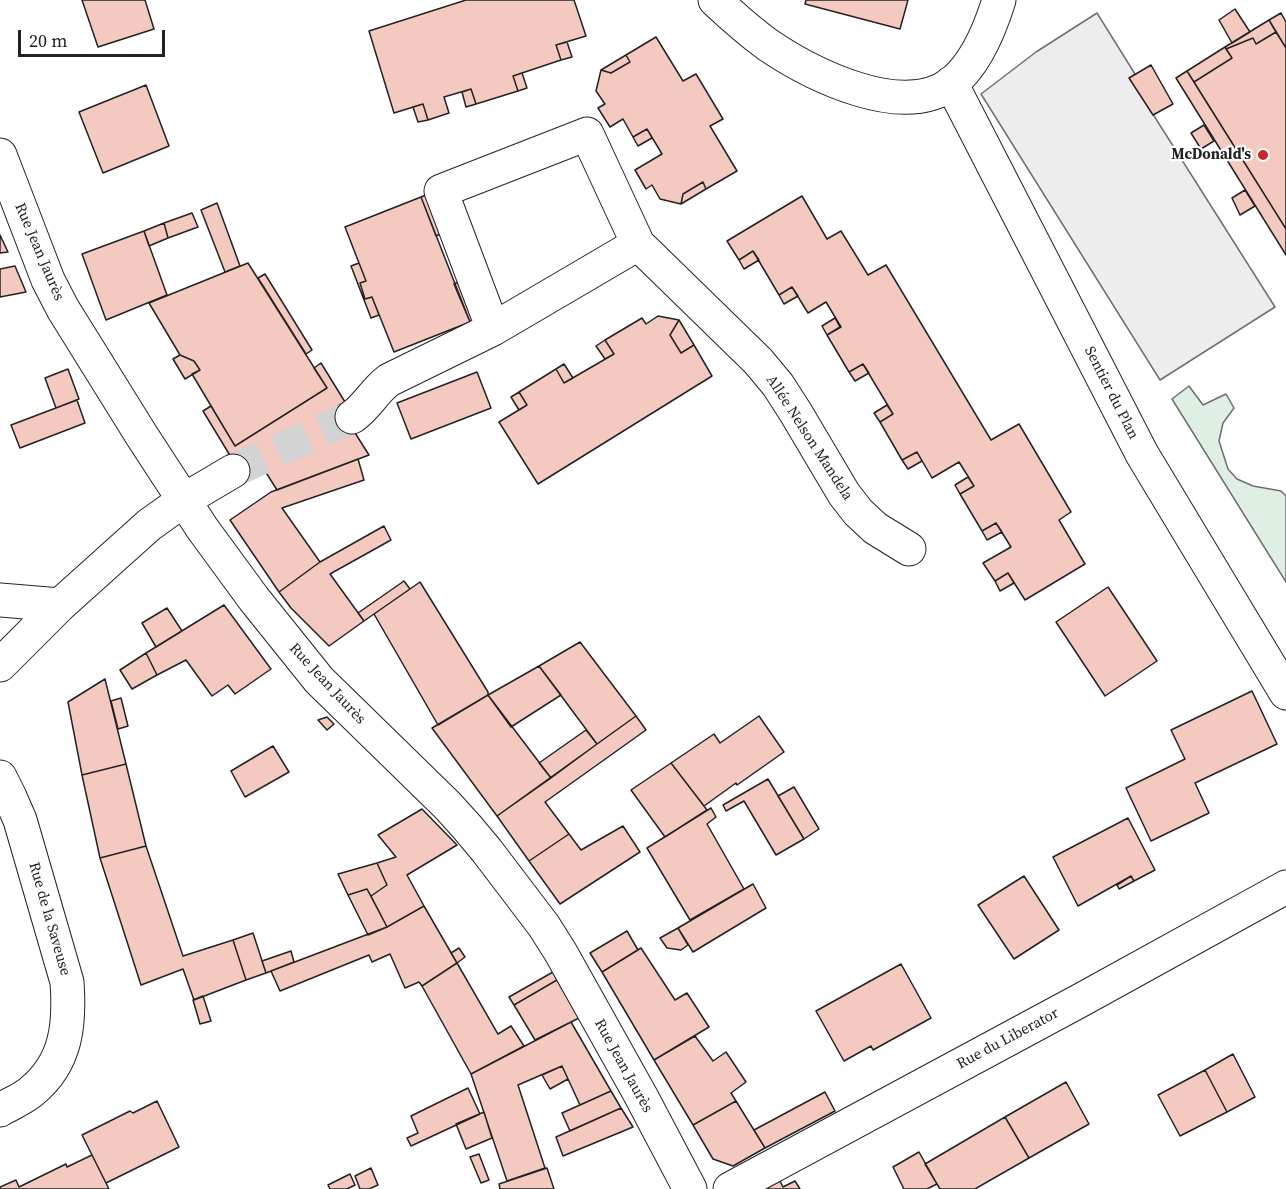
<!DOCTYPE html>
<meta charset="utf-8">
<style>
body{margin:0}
#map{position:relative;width:1286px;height:1189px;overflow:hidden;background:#fff;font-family:"Source Serif 4",serif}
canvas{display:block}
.scale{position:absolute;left:18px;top:30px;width:147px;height:27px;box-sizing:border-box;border:3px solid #222;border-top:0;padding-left:8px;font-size:18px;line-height:21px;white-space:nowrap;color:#222;-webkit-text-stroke:4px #fff;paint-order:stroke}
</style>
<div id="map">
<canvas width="1286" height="1189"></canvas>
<div class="scale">20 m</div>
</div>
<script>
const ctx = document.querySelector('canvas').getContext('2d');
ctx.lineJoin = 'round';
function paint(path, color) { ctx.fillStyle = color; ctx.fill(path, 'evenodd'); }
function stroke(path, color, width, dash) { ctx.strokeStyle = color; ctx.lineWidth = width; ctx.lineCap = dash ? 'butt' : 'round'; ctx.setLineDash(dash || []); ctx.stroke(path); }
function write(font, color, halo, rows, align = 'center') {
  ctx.font = font + ' "Source Serif 4",serif'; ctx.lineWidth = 4.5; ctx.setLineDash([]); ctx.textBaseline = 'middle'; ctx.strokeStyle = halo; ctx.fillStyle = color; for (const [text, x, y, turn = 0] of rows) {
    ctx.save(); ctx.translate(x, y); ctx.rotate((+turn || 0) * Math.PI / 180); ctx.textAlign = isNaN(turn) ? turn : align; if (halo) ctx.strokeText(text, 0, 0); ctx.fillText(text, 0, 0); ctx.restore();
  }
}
const green = new Path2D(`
 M1189,386l14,19 23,-11 8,14 -11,15 -4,18 9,28 9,10 16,7 28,5 5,5v86l-114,-183z`);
const parking = new Path2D(`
 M1097,13l38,61 -5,4 145,229 -115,73 -179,-286 55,-42z`);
const building = new Path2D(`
 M82,0h63l9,29 -56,18z
 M466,0h108l12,36 -30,9 5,15 -48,16 5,15 -42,13 -5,-15 -27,8 5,16 -21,7 -5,-16 -29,9 -25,-82z
 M806,0h102l-8,29 -95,-25z
 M1235,9l15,23 -18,11 -13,-23z
 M1281,13l5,9v26l-17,-28z
 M1269,20l7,12 -20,12 -3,-6 -27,11 -1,-2z
 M1276,32l10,16v181l-92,-147 38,-24 -6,-9 27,-11 3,6z
 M656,37l27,44 13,-7 27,45 -13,7 27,45 -31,18 -3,-7 -20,12 -2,10 -21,-5 -8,-14 -6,4 -11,-19 27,-16 -15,-25 -14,8 -10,-18 -13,8 -12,-19 7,-4 -9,-13 5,-21 10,3 19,-11 -4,-7z
 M567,42l5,15 -11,3 -5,-15z
 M1225,47l7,11 -38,24 -7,-11z
 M626,55l4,7 -19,11 -10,-3z
 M1151,65l22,39 -20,11 -24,-37z
 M1187,71l99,158v26l-110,-177z
 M522,73l5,15 -9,3 -5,-15z
 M146,85l23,61 -66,27 -24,-61z
 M471,89l5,15 -10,3 -4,-15z
 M423,104l5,16 -10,2 -5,-15z
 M1204,125l10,16 -13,8 -10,-16z
 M647,129l5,9 -14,8 -5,-9z
 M703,182l3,7 -25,15 2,-10z
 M1245,190l10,16 -15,9 -8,-17z
 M426,195l16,38 -6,3 -15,-39z
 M802,196l25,43 14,-8 27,44 18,-10 105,175 28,-16 52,88 -12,8 26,44 -60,36 -17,-27 -13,8 -12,-18 28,-16 -15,-24 -14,8 -22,-37 14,-8 -15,-24 -27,16 -15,-26 -15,8 -22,-38 13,-8 -30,-50 -14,8 -22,-37 14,-8 -15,-25 -18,11 -16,-26 -13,8 -26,-44 -14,9 -12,-19z
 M421,197l49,125 -76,30 -22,-55 -7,2 -5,-16 6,-2 -21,-54z
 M217,203l23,63 -15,6 -24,-62z
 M192,213l6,14 -30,11 -4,-15z
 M164,223l4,15 -19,8 -5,-15z
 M144,231l23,64 -61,25 -24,-66z
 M0,235l8,17 -8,1z
 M753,251l6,9 -15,9 -5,-9z
 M248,263l79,125 -92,58 -43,-72 8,-4 -6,-9 -14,-6 -31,-52z
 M359,263l7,18 -6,2 5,16 7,-2 7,18 -8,3 -20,-52z
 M15,266l11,26 -26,5v-28z
 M265,274l47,76 -6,4 -48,-76z
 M460,281l15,39 -5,2 -16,-38z
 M792,287l6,9 -14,8 -5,-9z
 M658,316l21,4 -9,15 11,18 13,-8 18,31 -174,108 -39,-62 28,-17 -8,-13 37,-23 8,14 50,-29 -9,-14 37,-22 4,6z
 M835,318l5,9 -13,8 -5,-9z
 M679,320l15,25 -13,8 -11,-18z
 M605,340l9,14 -9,5 -9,-13z
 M180,355l14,6 6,9 -15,9 -12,-20z
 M321,363l24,39 -7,4 31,49 -92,35 -22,-35 -18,12 -34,-56 8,-5 24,40 92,-58 -13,-20z
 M564,364l9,14 -9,5 -8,-14z
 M863,364l6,9 -14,8 -6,-9z
 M68,369l11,30 -23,9 -11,-30z
 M477,372l14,36 -80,31 -14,-36z
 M519,392l8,13 -8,5 -8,-13z
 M77,400l8,23 -65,25 -9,-23z
 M887,405l6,9 -13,8 -6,-9z
 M917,452l5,9 -14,8 -6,-9z
 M358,459l6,21 -82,28 38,54 -41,30 -49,-72 41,-28z
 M968,477l6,9 -14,8 -5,-9z
 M996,523l6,9 -15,8 -5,-9z
 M384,526l7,14 -61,34 34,47 -35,25 -38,-38 -12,-16 41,-30z
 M1008,573l6,10 -14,8 -5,-10z
 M404,581l6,8 -46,32 -6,-8z
 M420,582l68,110v3l-50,30 -64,-111z
 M1108,587l49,74 -52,35 -49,-74z
 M224,605l47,64 -36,25 -7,-9 -16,11 -26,-36 -29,15 -11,-22z
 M167,608l15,23 -26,16 -14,-24z
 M580,642l56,74 -39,28 -58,-78z
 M146,653l11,22 -25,14 -12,-19z
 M539,666l22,29 -50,32 -23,-32z
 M105,679l21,85 -44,11 -14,-73z
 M1252,691l25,53 -82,39 14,30 -58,28 -25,-53 59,-29 -14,-29z
 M488,695l63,83 -54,38 -65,-88z
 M121,698l7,28 -10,3 -7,-28z
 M636,716l10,14 -101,72 24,32 -40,27 -32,-45z
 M759,716l25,36 -47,33 -1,-2 -32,23 -33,-43 43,-29 6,9z
 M327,717l7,7 -7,6 -9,-10z
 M586,730l11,14 -46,34 -12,-15z
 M273,746l16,26 -44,25 -14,-26z
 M671,763l36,47 -42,27 -34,-47z
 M126,764l20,82 -46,12 -18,-83z
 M768,779l36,60 -28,16 -32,-54 -18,10 -3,-6z
 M794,787l25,42 -15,10 -26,-43z
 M711,808l5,9 -9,7 37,65 -54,31 -43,-72z
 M422,809l35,36 -50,30 17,31 -37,21 -16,-31 16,-11 -10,-22 19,-6 -18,-22z
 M1128,818l27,52 -21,11 -3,-5 -53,30 -25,-49z
 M623,826l17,26 -80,52 -31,-43 40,-27 12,16z
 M146,846l37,110 50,-16 13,40 -52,20 -11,-31 -42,16 -41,-127z
 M377,863l10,22 -16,11 -4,-7 -19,6 -10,-21z
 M1024,876l35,54 -45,29 -36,-54z
 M1131,876l3,5 -15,8 -2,-4z
 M753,884l13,24 -73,44 -15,-24z
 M367,889l20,38 -19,8 -20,-40z
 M424,906l33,57 -35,23 -3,-4 -14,6 -15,-34 -18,8 -3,-7 -89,36 -9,-20 116,-44z
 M678,928l10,17 -7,5 -14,-2 -7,-10z
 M627,931l11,19 -36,22 -12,-19z
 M253,933l13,40 -20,7 -13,-40z
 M459,948l6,9 -8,6 -6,-10z
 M641,948l34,52 12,-7 22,34 -55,33 -52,-88z
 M291,951l3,11 -28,11 -4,-12z
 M457,963l41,71 13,-8 13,20 -53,28 -49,-88z
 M901,964l30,54 -58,32 -2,-4 -27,15 -28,-50z
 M553,972l4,8 -43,25 -5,-8z
 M557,980l22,38 -44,22 -21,-35z
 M203,996l8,25 -11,3 -7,-24z
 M571,1022l40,69 -31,14 -18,-39 -44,19 27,83 -38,13 -36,-107z
 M695,1036l18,25 13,-9 20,30 -15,11 5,8 -43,24 -39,-65z
 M1233,1054l22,43 -28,15 -22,-42z
 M562,1066l6,13 -18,10 -8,-14z
 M1205,1070l22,42 -47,24 -22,-41z
 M1066,1082l23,42 -60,34 -24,-41z
 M468,1088l12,26 -69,32 -4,-8 11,-5 -7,-17z
 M611,1091l10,17 -51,23 -8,-18z
 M825,1092l10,19 -70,37 -11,-18z
 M157,1101l22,46 -73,36 -24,-48 48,-24 3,2z
 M736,1101l29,47 -32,18 -20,-7 -20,-34z
 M621,1108l12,19 -70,29 -7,-19z
 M484,1112l8,26 -26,11 -10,-25z
 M1005,1117l24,41 -54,31h-35l-15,-25z
 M919,1152l18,32 -10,5h-23l-11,-22z
 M479,1154l10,26 -8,3 -11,-26z
 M92,1155l17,34h-109v-2l16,-7 3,7 47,-23 1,3z
 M371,1168l7,17 -9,4h-9l-5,-13z
 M547,1168l7,21h-54l-1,-5z
 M350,1174l5,11 -8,4h-17l-2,-4z
 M780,1181l3,6 12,-6 5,8h-35z`);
const streetTunnel = new Path2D(`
 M233,471l119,-54`);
const street = new Path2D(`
 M715,0c17,16 34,31 53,45 43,29 135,76 184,38 24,-19 38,-54 47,-83
 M951,83l191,371 144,239
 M0,155l48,125 15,29 79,127 60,92 52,71 65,81 128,125 20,22 20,24 57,75 17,27 80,143 49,93
 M638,244l-145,85 -52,-138 146,-57 51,110 120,117 20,24 18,28 48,81 14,18 17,16 34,21
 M352,417c15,-10 22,-26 37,-37l104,-51
 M0,600l60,5 89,-80 35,-25 49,-29
 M0,665l60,-60
 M0,777l10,20 10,23 47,162c3,42 0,80 -35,109 -9,8 -22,13 -32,19
 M730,1189l351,-189 205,-113`);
const markers = [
 [1263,155,6,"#c62828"]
];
const poiNames = [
 ["McDonald's",1251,155]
];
const streetNames = [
 ["Rue Jean Jaurès",39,252,67],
 ["Sentier du Plan",1111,393,63],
 ["Allée Nelson Mandela",809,438,57],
 ["Rue Jean Jaurès",327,684,47],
 ["Rue de la Saveuse",49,919,74],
 ["Rue du Liberator",1008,1039,-28],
 ["Rue Jean Jaurès",623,1066,61]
];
paint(green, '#e0efe3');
stroke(green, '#6f6f6f', 1.5);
paint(parking, '#ededed');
stroke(parking, '#6f6f6f', 1.5);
paint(building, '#f3c9c0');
stroke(building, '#222', 1.5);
stroke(streetTunnel, '#d3d3d3', 33, [33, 16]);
stroke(street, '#222', 35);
stroke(street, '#fff', 33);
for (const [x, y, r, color] of markers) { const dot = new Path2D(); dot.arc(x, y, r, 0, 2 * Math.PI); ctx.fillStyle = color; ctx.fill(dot); stroke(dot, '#fff', 2); }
write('bold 15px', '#222', '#fff', poiNames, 'right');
write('15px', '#222', '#fff', streetNames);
</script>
